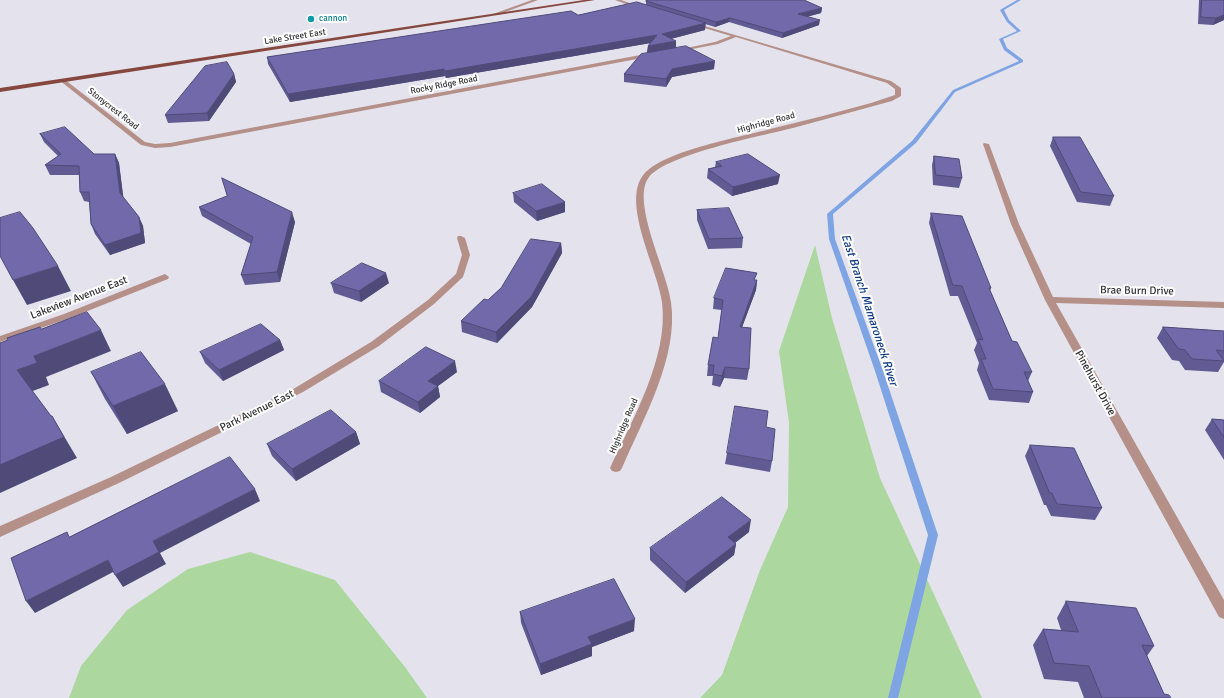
<!DOCTYPE html>
<style>
body{margin:0}
canvas{display:block;background:#e4e3ed}
</style>
<canvas width="1224" height="698"></canvas>
<script>
const ctx = document.querySelector('canvas').getContext('2d');
ctx.lineJoin = 'round';
function paint(path, color) { ctx.fillStyle = color; ctx.fill(path, 'evenodd'); }
function stroke(path, color, width, dash) { ctx.strokeStyle = color; ctx.lineWidth = width; ctx.lineCap = dash ? 'butt' : 'round'; ctx.setLineDash(dash || []); ctx.stroke(path); }
function write(font, color, halo, rows, align = 'center') {
  ctx.font = font + ' Signika,sans-serif'; ctx.lineWidth = 4; ctx.setLineDash([]); ctx.textBaseline = 'middle'; ctx.strokeStyle = halo; ctx.fillStyle = color; for (const [text, x, y, turn = 0] of rows) {
    ctx.save(); ctx.translate(x, y); ctx.rotate((+turn || 0) * Math.PI / 180); ctx.textAlign = isNaN(turn) ? turn : align; if (halo) ctx.strokeText(text, 0, 0); ctx.fillText(text, 0, 0); ctx.restore();
  }
}
const green = new Path2D(`
 M815,245l17,73 48,160 102,220h-282l22,-23 38,-105 28,-63 1,-84 -10,-72z
 M250,552l85,28 70,87 22,31h-358l12,-32 46,-56 61,-41z`);
const stream = new Path2D(`
 M1017,0h4l-17,10 5,10 12,11 -18,8 4,9 16,12v2l-68,30 -39,51 -83,71 2,25 47,129 56,167 -40,163h-10l40,-163 -54,-167 -45,-129 -2,-25 85,-73 41,-51 66,-29 -15,-11 -5,-11 18,-8 -10,-9 -7,-12z`);
const minor = new Path2D(`
 M532,0h6l-41,15 -4,-1z
 M615,0h6l23,8 -4,1z
 M691,22l200,59 10,7v8l-9,5c-33,9 -66,18 -99,27 -32,8 -125,26 -144,49 -19,24 19,96 22,125 8,55 -28,117 -49,166l-2,3 -4,1 -4,-1 -2,-3c22,-48 59,-111 52,-166 -4,-33 -42,-100 -18,-128 21,-24 98,-37 130,-46 33,-8 65,-16 97,-25l24,-8v-6l-8,-6 -151,-46 -18,7 -41,8v-2l38,-8 16,-6 -40,-12z
 M651,53l2,1v2l-483,91 -15,1 -14,-3 -82,-65 5,-1 81,63 10,2 15,-1z
 M984,143l5,1 30,80 34,73 171,5v6l-168,-5 168,297v19l-5,-2 -174,-317 -34,-76 -28,-80z
 M458,236h3l4,2 5,17 -7,22 -29,27 -55,42 -76,46 -184,91 -119,54v-11l111,-49 184,-89 76,-46 57,-42 28,-26 6,-19 -5,-17z
 M165,274l4,3 -1,2 -98,39 -70,24v-6l64,-22z`);
const major = new Path2D(`
 M584,0h11l-595,92v-4z`);
const wall = new Path2D(`
 M1199,0h25v20l-11,5 -15,-1z
 M646,1l176,7 -1,5 -14,4 12,8 -37,13 -53,-16 -14,5 -10,-3v6l-34,9 5,9 38,21 -42,8 -6,10 -42,-5v-8l23,-21 1,-7 2,-3 -204,35 -1,-2 -155,26 -22,-38 -1,-7 311,-42 68,-10z
 M234,74l2,8 -27,39 -41,2 -3,-8z
 M40,134l54,20h21l4,9 4,34 16,20 4,9 2,17 -35,12 -15,-21 -4,-10 -2,-22 -5,-1 -4,-9 -1,-17h-29l-5,-10 13,-9 -14,-14z
 M1053,137l61,59 -4,10 -33,-4 -27,-56z
 M934,156l28,22 -3,10 -26,-3 -1,-20z
 M716,162l62,22 -46,12 -25,-18 1,-9 7,-2z
 M513,193l52,19 -28,9 -23,-19z
 M199,207l96,15 -15,60 -35,3 -4,-10 10,-31 -49,-28z
 M697,210l46,28 -1,10 -34,1 -11,-29z
 M931,213l60,75 -1,3 22,50 20,31 -4,9 5,11 -4,11 -40,-3 -12,-30 2,-7 -5,-13 3,-7 -19,-47h-8l-21,-73z
 M561,243l1,10 -30,54 -35,36 -35,-11 -1,-11 27,-21 13,-12z
 M756,280h1l-1,10 -14,37 7,42 -2,11 -23,-2 -4,9 -8,-2 1,-9h-6l1,-11 10,-27 4,-28 -9,-1 1,-11z
 M331,283h58l-28,19 -27,-9z
 M1163,327l61,4v31l-6,10 -33,-2 -6,-9 -7,-1 -15,-22z
 M280,340l4,10 -61,31 -18,-18 -5,-11z
 M91,372l87,39 -51,23 -22,-35z
 M457,372l-19,14 2,11 -20,16 -39,-21 -2,-11z
 M1212,419l12,1v40l-19,-30z
 M356,432l4,12 -64,37 -24,-25 -5,-12z
 M1030,445l72,63 -7,12 -44,-4 -5,-11h-2l-19,-49z
 M727,453l45,8 -2,11 -45,-8z
 M749,532l-14,11 1,1 -2,11 -49,38 -35,-33v-12z
 M1066,601l88,45 -7,10 17,38 7,4h-87l-6,-16 -34,-3 -11,-34 10,-16 18,1 -4,-12z
 M520,612l114,19 -42,16v9l-51,19 -20,-52z`);
const shadedWall = new Path2D(`
 M822,8l-1,5 -24,6 1,-5z
 M1224,15v5l-11,5 3,-7z
 M730,18l-1,4 -14,5 1,-5z
 M820,20l-1,5 -37,13 1,-5z
 M706,23l-1,7 -43,11v-7z
 M657,35v7l-211,36 -1,-7z
 M676,41v7l-29,5 1,-7z
 M715,61l-1,8 -42,8 -6,10v-8l6,-10z
 M444,69l1,7 -155,26 -2,-8z
 M234,74l2,8 -27,39 -2,-8z
 M115,154l4,9 5,39 -4,-9z
 M780,175l-2,9 -46,12 1,-9z
 M565,202v10l-28,9 -1,-10z
 M292,212l3,10 -15,60 -3,-10z
 M139,217l4,9 2,17 -35,12 -5,-10z
 M561,243l1,10 -30,54 -35,36 -1,-11z
 M58,266l13,25 -44,14 -14,-25z
 M386,273l3,10 -28,19 -2,-11z
 M757,280l-1,10 -18,48 2,-11z
 M101,330l10,21 -65,26 3,8 -19,7 -13,-22 17,-14z
 M280,340l4,10 -61,31 -4,-11z
 M455,361l2,11 -19,14 2,11 -20,16 -2,-11 10,-21z
 M725,367l-1,11 -4,9 2,-11z
 M165,384l13,27 -51,23 -14,-28z
 M52,416l25,42 -77,35v-28z
 M356,432l4,12 -64,37 -4,-12z
 M255,489l5,12 -100,52 6,11 -43,23 -8,-12 38,-34z
 M751,520l-2,12 -22,17 1,-12z
 M736,544l-2,11 -49,38 1,-11z
 M108,560l7,11 -80,42 -9,-12z
 M635,619l-1,12 -42,16v9l-51,19 -1,-11 48,-27z`);
const building = new Path2D(`
 M650,0h154l18,8 -24,6 22,6 -37,13 -53,-15 -14,4 -70,-21z
 M1202,0h22v15l-8,3 -15,-1z
 M637,2l69,21 -44,11 14,7 -28,5 9,-11 -212,36 -1,-2 -156,25 -21,-37 304,-46 7,4z
 M686,46l29,15 -43,8 -6,10 -42,-5 17,-20z
 M227,62l7,12 -27,39 -42,2 40,-49z
 M65,127l29,27h21l5,39 19,24 2,16 -36,12 -14,-21 -2,-32h-9l-1,-26 -34,-1 16,-11 -21,-20z
 M1053,137h27l34,59 -33,-4z
 M748,154l32,21 -47,12 -25,-18 14,-3 -6,-4z
 M934,156l25,3 3,19 -26,-3z
 M222,178l70,34 -15,60 -36,3 12,-38 -54,-30 28,-11z
 M542,184l23,18 -29,9 -23,-18z
 M729,208l14,30 -34,1 -12,-29z
 M20,212l13,16 25,38 -45,14 -13,-24v-38z
 M931,213l31,3 29,72h-2l23,53 5,1 15,30h-8l9,20 -40,-3 -12,-30h5l-8,-20 5,1 -21,-54 -9,-1z
 M531,239l30,4 -30,54 -35,35 -35,-11 23,-22 4,1 13,-12z
 M362,263l24,10 -27,18 -28,-8z
 M726,268l31,5 -3,7h3l-17,47 11,1 -2,41 -24,-2 -3,9 -9,-2 1,-9h-6l5,-28 5,1 5,-38 -9,-2z
 M87,312l14,18 -67,26 3,7 -20,7 34,46h1l12,21 -64,28v-122l8,-3 -1,-2 33,-11 1,2z
 M261,324l19,16 -61,30 -19,-18z
 M1163,327l61,4v20l-8,-1 8,11 -32,-2 -7,-9 -6,-1z
 M426,347l29,14 -27,20 10,5 -20,16 -39,-21z
 M141,352l24,32 -52,22 -22,-34z
 M735,406l33,5 -2,16 9,2 -3,32 -45,-8z
 M331,410l25,22 -64,37 -25,-25z
 M1212,419l12,1v17z
 M1030,445l44,3 28,60 -45,-4 -5,-11h-2z
 M230,457l25,32 -102,52 6,11 -44,23 -7,-15 -82,41 -15,-43 56,-26 2,5z
 M722,497l29,23 -23,17 8,7 -50,38 -36,-34z
 M614,579l21,40 -47,18 4,7 -52,20 -20,-52z
 M1066,601l70,7 18,38 -12,-1 22,49 5,1 2,3h-69l-13,-32 -35,-3 -11,-34 35,3z`);
const markers = [
 [311,19,4,"#0f9aa8"]
];
const farCulturenames = [
 ["cannon",319,19]
];
const farStreetnames = [
 ["Lake Street East",295,37,-9],
 ["Rocky Ridge Road",444,85,-11],
 ["Stonycrest Road",113,109,38],
 ["Highridge Road",766,123,-15],
 ["Highridge Road",624,426,-67]
];
const streetNames = [
 ["Brae Burn Drive",1137,291,1],
 ["Lakeview Avenue East",79,298,-21],
 ["Pinehurst Drive",1095,383,61],
 ["Park Avenue East",257,411,-26]
];
const waterNames = [
 ["East Branch Mamaroneck River",869,310,72]
];
paint(green, '#acd79f');
paint(stream, '#7fa4e3');
paint(minor, '#b49089');
paint(major, '#86483e');
paint(wall, '#625a93');
paint(shadedWall, '#504a78');
paint(building, '#7269ab');
stroke(building, '#504a78', 1);
for (const [x, y, r, color] of markers) { const dot = new Path2D(); dot.arc(x, y, r, 0, 2 * Math.PI); ctx.fillStyle = color; ctx.fill(dot); stroke(dot, '#fff', 1.5); }
write('9px', '#0d838f', '#fff', farCulturenames, 'left');
write('9px', '#323236', '#fff', farStreetnames);
write('11px', '#323236', '#fff', streetNames);
write('italic 12px', '#103a83', '#fff', waterNames);
</script>
